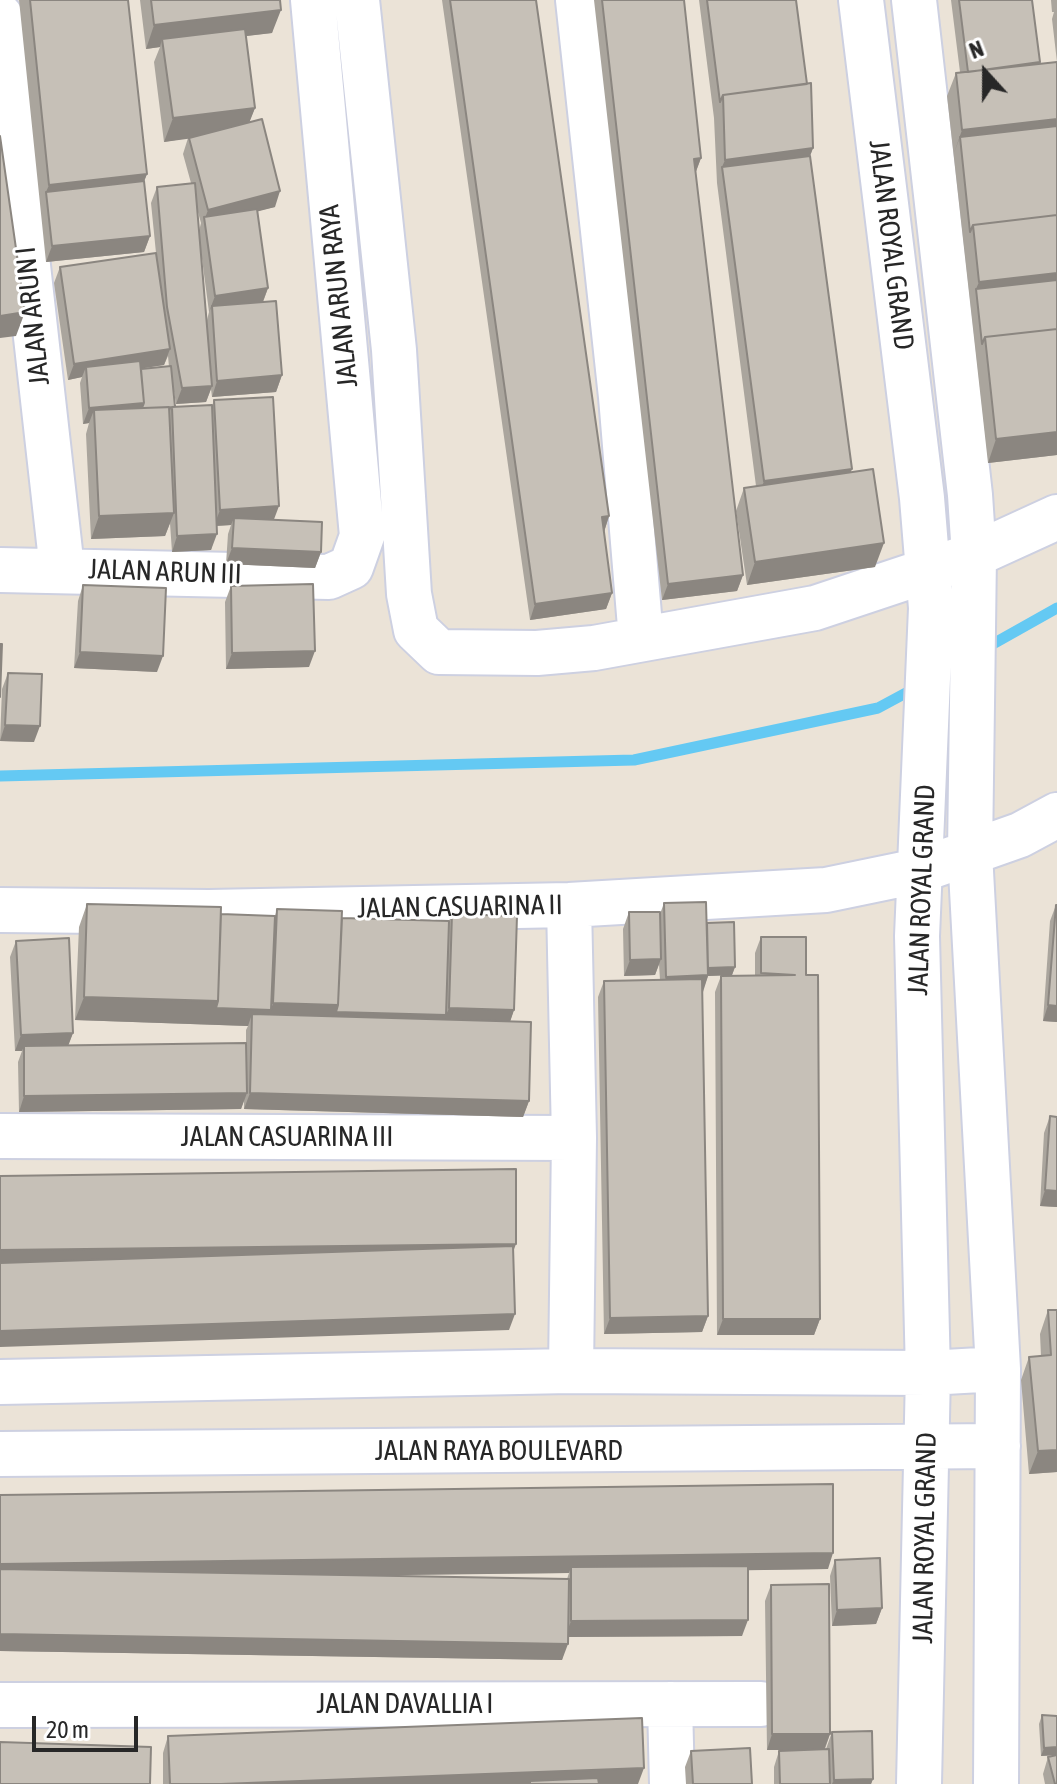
<!DOCTYPE html>
<style>
body{margin:0}
#map{position:relative;width:1057px;height:1784px;overflow:hidden;background:#ebe3d7;font-family:"Asap Condensed",sans-serif}
canvas{display:block}
.north{position:absolute;left:945px;top:32px;width:80px;height:80px;-webkit-text-stroke:6px #fff;paint-order:stroke;rotate:339deg;font-size:22px;font-weight:700;line-height:32px;text-align:center;color:#272727}
.north::after{content:'';display:block;margin:auto;width:28px;height:36px;background:#272727;clip-path:polygon(50% 0,100% 100%,50% 72%,0 100%)}
.scale{position:absolute;left:32px;top:1716px;width:106px;height:36px;box-sizing:border-box;border:4px solid #272727;border-top:0;padding-left:10px;font-size:24px;line-height:28px;white-space:nowrap;color:#272727;-webkit-text-stroke:6px #fff;paint-order:stroke}
</style>
<div id="map">
<canvas width="1057" height="1784"></canvas>
<div class="north">N</div>
<div class="scale">20 m</div>
</div>
<script>
const ctx = document.querySelector('canvas').getContext('2d');
ctx.lineJoin = 'round';
function stroke(path, color, width, dash) { ctx.strokeStyle = color; ctx.lineWidth = width; ctx.lineCap = dash ? 'butt' : 'round'; ctx.setLineDash(dash || []); ctx.stroke(path); }
function paint(path, color) { ctx.fillStyle = color; ctx.fill(path, 'evenodd'); }
function write(font, color, halo, rows, align = 'center') {
  ctx.font = font + ' "Asap Condensed",sans-serif'; ctx.lineWidth = 6; ctx.setLineDash([]); ctx.textBaseline = 'middle'; ctx.strokeStyle = halo; ctx.fillStyle = color; for (const [text, x, y, turn = 0] of rows) {
    ctx.save(); ctx.translate(x, y); ctx.rotate((+turn || 0) * Math.PI / 180); ctx.textAlign = isNaN(turn) ? turn : align; if (halo) ctx.strokeText(text, 0, 0); ctx.fillText(text, 0, 0); ctx.restore();
  }
}
const stream = new Path2D(`
 M984,649l73,-41
 M0,776l634,-16 244,-52 39,-21`);
const minor = new Path2D(`
 M357,0l37,350 15,244 7,36 23,22 98,1 57,-5 221,-40 159,-53 83,-38
 M578,0l43,397 20,242
 M861,0l61,498 9,110 -14,328 11,437 -9,411
 M914,0l56,495 4,60 -4,298 28,516 -2,415
 M0,16l62,553
 M0,570l329,7 22,-10 11,-31 -49,-536
 M569,905l5,233 -3,233
 M0,910l209,2 360,-7 257,-15 92,-19 102,-36 37,-20
 M0,1136l574,2
 M0,1382l571,-11 357,2 70,-4
 M0,1454l998,-8
 M670,1704l2,80
 M0,1705l761,-1`);
const wall = new Path2D(`
 M19,0h109l19,174 -3,7 6,55 -6,16 -98,10z
 M140,0h140l-8,33 -27,3 10,72 -6,14 26,85 -18,4 11,77 -5,14 19,73 -6,17 -64,5 -1,-8 -5,13 -30,2 -3,-19 2,22 37,-1 2,-6 60,120 47,32 -6,16 -89,-4 2,-30 3,-9 -14,1 -6,24 -39,2 -2,-29 -5,13 -74,3 -5,-105 3,-11 -6,1 -3,-41 2,-6 -14,3 -14,-97 6,-16 96,-14 -5,-50 6,-16 34,-4 -8,-29 5,-16 -24,4 -10,-80 6,-15 -14,2zM196,205l5,18 -2,8zM201,251l8,61 -2,8zM168,356l1,11 -28,1 23,-3z
 M442,0h94l73,516 -5,16 8,61 -6,16 -76,11z
 M594,0h90l17,158 -6,16 48,401 -6,16 -75,9z
 M699,0h97l17,148 -3,8 41,316 24,95 -128,18 -11,-74 8,-23 12,-2 -39,-303 -3,-65z
 M951,0h81l8,64 17,-2 -5,-43 2,-7h-2l-1,-12h6v455l-69,8 -41,-367 9,-23 4,-1z
 M83,585l74,87 -83,-4 4,-67z
 M231,586l78,81 -83,2 -1,-67z
 M8,673l26,69 -34,-1 2,-52z
 M664,903l43,20 28,44 -3,8 -24,1 -6,16 6,324 -6,16 -98,2 -6,-337 6,-16 56,-1 -1,-16 -4,11 -31,1 -1,-47 6,-17 31,2z
 M87,904l134,10 54,2 2,-7 65,9 107,3 3,-7 62,96 -4,11 19,80 -6,16 -279,-8v-9l-3,9 -222,3 -1,-50 4,-11h-7l-5,-94 6,-16 57,92 -5,12 178,-2v-13l2,-4 -173,-6 4,-93z
 M1056,905l1,117 -14,-1 7,-100z
 M761,937l45,38 14,344 -6,16h-97l-2,-343 6,-16 34,-1v-22z
 M1050,1116l7,1v90l-17,-1 4,-73z
 M1048,1310h9v162l-28,2 -8,-94 8,-23 12,-1 -1,-22z
 M0,1495l828,74 -80,1 -6,66 -174,1 -6,23 -562,-9zM569,1573l-2,6 -213,-4z
 M835,1560l47,48 -6,16 -44,2 -2,-50z
 M771,1585l59,149 -5,15h1l6,-17 41,47 -2,5h-97v-17l5,-16 34,-1h-46l-2,-149z
 M1042,1715l15,40 -16,1 -2,-32z
 M168,1736l470,48h-475v-31z
 M691,1751l61,33h-66l-1,-17z
 M1048,1757l9,27h-12l-2,-10z`);
const shadedWall = new Path2D(`
 M281,10l-9,23 -109,13 -1,-7 -2,8 -14,2 8,-24z
 M255,108l-9,23 -82,11 9,-24z
 M1057,119v18h-97l-6,16 8,-23z
 M813,148l-9,24 -82,-5 3,-7z
 M701,158l-6,16 -1,-15z
 M147,174l-9,23 -92,-5 3,-7z
 M280,191l-5,16 -70,18 -1,-4 4,-11z
 M150,236l-6,16 -98,10 6,-16z
 M1057,273v22l-81,-6 3,-7z
 M268,288l-6,16 -50,2 -3,6 6,-16z
 M25,312l-9,24 -16,2v-22z
 M170,349l-6,16 -77,12 -1,-10 -4,10 -14,3 6,-16z
 M282,375l-6,17 -64,5 5,-16z
 M212,386l-6,16 -30,2 6,-16z
 M144,403l27,5 -3,8 -74,-6 -5,13 -6,1 6,-16z
 M1057,432v23l-69,8 8,-24z
 M852,469l-6,16 -88,12 6,-16z
 M279,506l-6,16 -39,-4 -3,7 -17,1 6,-16z
 M174,513l-9,23 -74,3 8,-23z
 M609,516l-5,16 -2,-15z
 M217,534l-6,16 -39,2 5,-16z
 M884,543l-9,24 -128,18 8,-23z
 M232,548l89,4 -6,16 -89,-4z
 M743,575l-6,16 -75,9 6,-16z
 M612,593l-6,16 -76,11 5,-16z
 M315,651l-6,16 -83,2 6,-16z
 M80,652l83,4 -6,16 -83,-4z
 M5,725l35,1 -6,16 -34,-1z
 M661,959l-6,16 -31,1 6,-16z
 M735,967l-3,8 -24,1 -5,16 -43,1 6,-16 42,-9z
 M84,997l134,4 53,9 2,-7 65,2 108,10 3,-7 65,2 -8,24 -254,-20 -4,12 -173,-6z
 M1048,1005l9,1v16l-14,-1z
 M73,1033l-6,16 -43,-3 -2,5h-7l6,-16z
 M247,1093l-6,16 -222,3 5,-16z
 M250,1093l279,8 -6,16 -279,-8z
 M1045,1190l12,1v16l-17,-1z
 M516,1244l-6,16 -510,6v-16z
 M515,1314l-6,16 -509,17v-16z
 M708,1316l-6,16 -98,2 6,-16z
 M723,1319h97l-6,16h-97z
 M1057,1450v22l-28,2 9,-23z
 M833,1553l-5,16 -257,4v-6l-2,6 -569,7v-16z
 M882,1608l-6,16 -44,2 5,-16z
 M748,1620l-6,16 -177,1 6,-16z
 M0,1634l568,10 -6,16 -562,-9z
 M772,1734h58l-6,16h-57z
 M1057,1747v8l-16,1 3,-8z
 M644,1768l-6,16h-108v-3l-1,3h-308z
 M873,1779l-2,5h-39l2,-4z`);
const building = new Path2D(`
 M30,0h98l19,174 -98,11z
 M151,0h129l1,10 -127,15z
 M450,0h86l73,516 -7,1 10,76 -77,11z
 M602,0h82l17,158 -7,1 49,416 -75,9z
 M707,0h89l11,84 -84,11 -3,7z
 M959,0h73l8,62 -72,10z
 M245,29l10,79 -82,10 -11,-79z
 M1057,62v57l-95,11 -6,-57z
 M811,83l2,65 -88,12 -2,-65z
 M262,119l18,72 -72,19 -19,-72z
 M1057,126v89l-84,10 -3,7 -10,-95z
 M0,136l25,176 -25,4z
 M810,156l42,313 -88,12 -42,-314z
 M144,181l6,55 -98,10 -6,-54z
 M195,183l17,203 -30,2 -15,-81 -10,-120z
 M257,209l11,79 -53,8 -11,-79z
 M1057,215v58l-78,9 -6,-57z
 M156,253l14,96 -96,15 -14,-97z
 M1057,280v49l-72,8 -3,7 -6,-55z
 M276,301l6,74 -65,6 -5,-75z
 M1057,329v103l-61,7 -11,-102z
 M140,361l4,42 -55,5 -3,-41z
 M171,366l4,41 -33,1 2,-5 -3,-34z
 M273,397l6,109 -59,4 -6,-110z
 M212,405l5,129 -40,2 -5,-129z
 M169,407l5,106 -75,3 -5,-106z
 M873,469l11,74 -129,19 -11,-74z
 M234,518l88,4 -1,30 -89,-4z
 M313,584l2,67 -83,2 -1,-67z
 M83,585l83,3 -3,68 -83,-4z
 M0,644h2l-2,53z
 M8,673l34,1 -2,52 -35,-1z
 M706,902l2,73 -42,2 -2,-74z
 M87,904l134,3 -3,94 -134,-4z
 M1056,905h1v101l-9,-1z
 M277,909l65,2 -4,94 -65,-2z
 M629,912h31l1,47 -31,1z
 M221,914l54,2 -4,94 -55,-2 2,-7z
 M452,914l65,2 -3,94 -65,-2z
 M342,918l107,3 -3,94 -110,-3 2,-7z
 M734,922l1,45 -27,1 -1,-45z
 M761,937h45v38h12l2,344h-97l-2,-343 74,-1 -34,-2z
 M69,938l4,95 -52,2 -5,-94z
 M702,979l6,337 -98,2 -6,-337z
 M252,1014l279,8 -2,79 -279,-8z
 M246,1043l1,50 -223,3v-50z
 M1050,1116l7,1v74l-12,-1z
 M516,1169v75l-516,6v-74z
 M513,1246l2,68 -515,17v-68z
 M1048,1310h9v140l-19,1 -9,-94 22,-2z
 M833,1484v69l-833,11v-69z
 M880,1558l2,50 -45,2 -2,-50z
 M748,1566v54l-177,1v-54z
 M0,1569l569,10 -1,65 -568,-10z
 M829,1584l1,150h-58l-1,-149z
 M1042,1715l15,1v31l-13,1z
 M642,1718l2,50 -423,16h-51l-2,-48z
 M872,1731l1,48 -39,1 -2,-48z
 M0,1742l151,5 -1,37h-150z
 M750,1748l2,36h-59l-2,-33z
 M829,1749l1,35h-50l-1,-33z
 M1057,1755v29h-2l-7,-27z
 M598,1778l1,6h-69v-3z`);
const streetNames = [
 ["JALAN ROYAL GRAND",891,245,83],
 ["JALAN ARUN RAYA",339,296,-96],
 ["JALAN ARUN I",33,316,-96],
 ["JALAN ARUN III",165,572,2],
 ["JALAN ROYAL GRAND",922,890,-88],
 ["JALAN CASUARINA II",460,907,-1],
 ["JALAN CASUARINA III",287,1137],
 ["JALAN RAYA BOULEVARD",499,1451],
 ["JALAN ROYAL GRAND",925,1538,-89],
 ["JALAN DAVALLIA I",405,1704]
];
stroke(stream, '#64c9f3', 11);
stroke(minor, '#cdd0e1', 48);
stroke(minor, '#fff', 44);
paint(wall, '#aaa59d');
paint(shadedWall, '#8b8680');
paint(building, '#c6c0b7');
stroke(building, '#8b8680', 2);
write('28px', '#272727', '#fff', streetNames);
</script>
